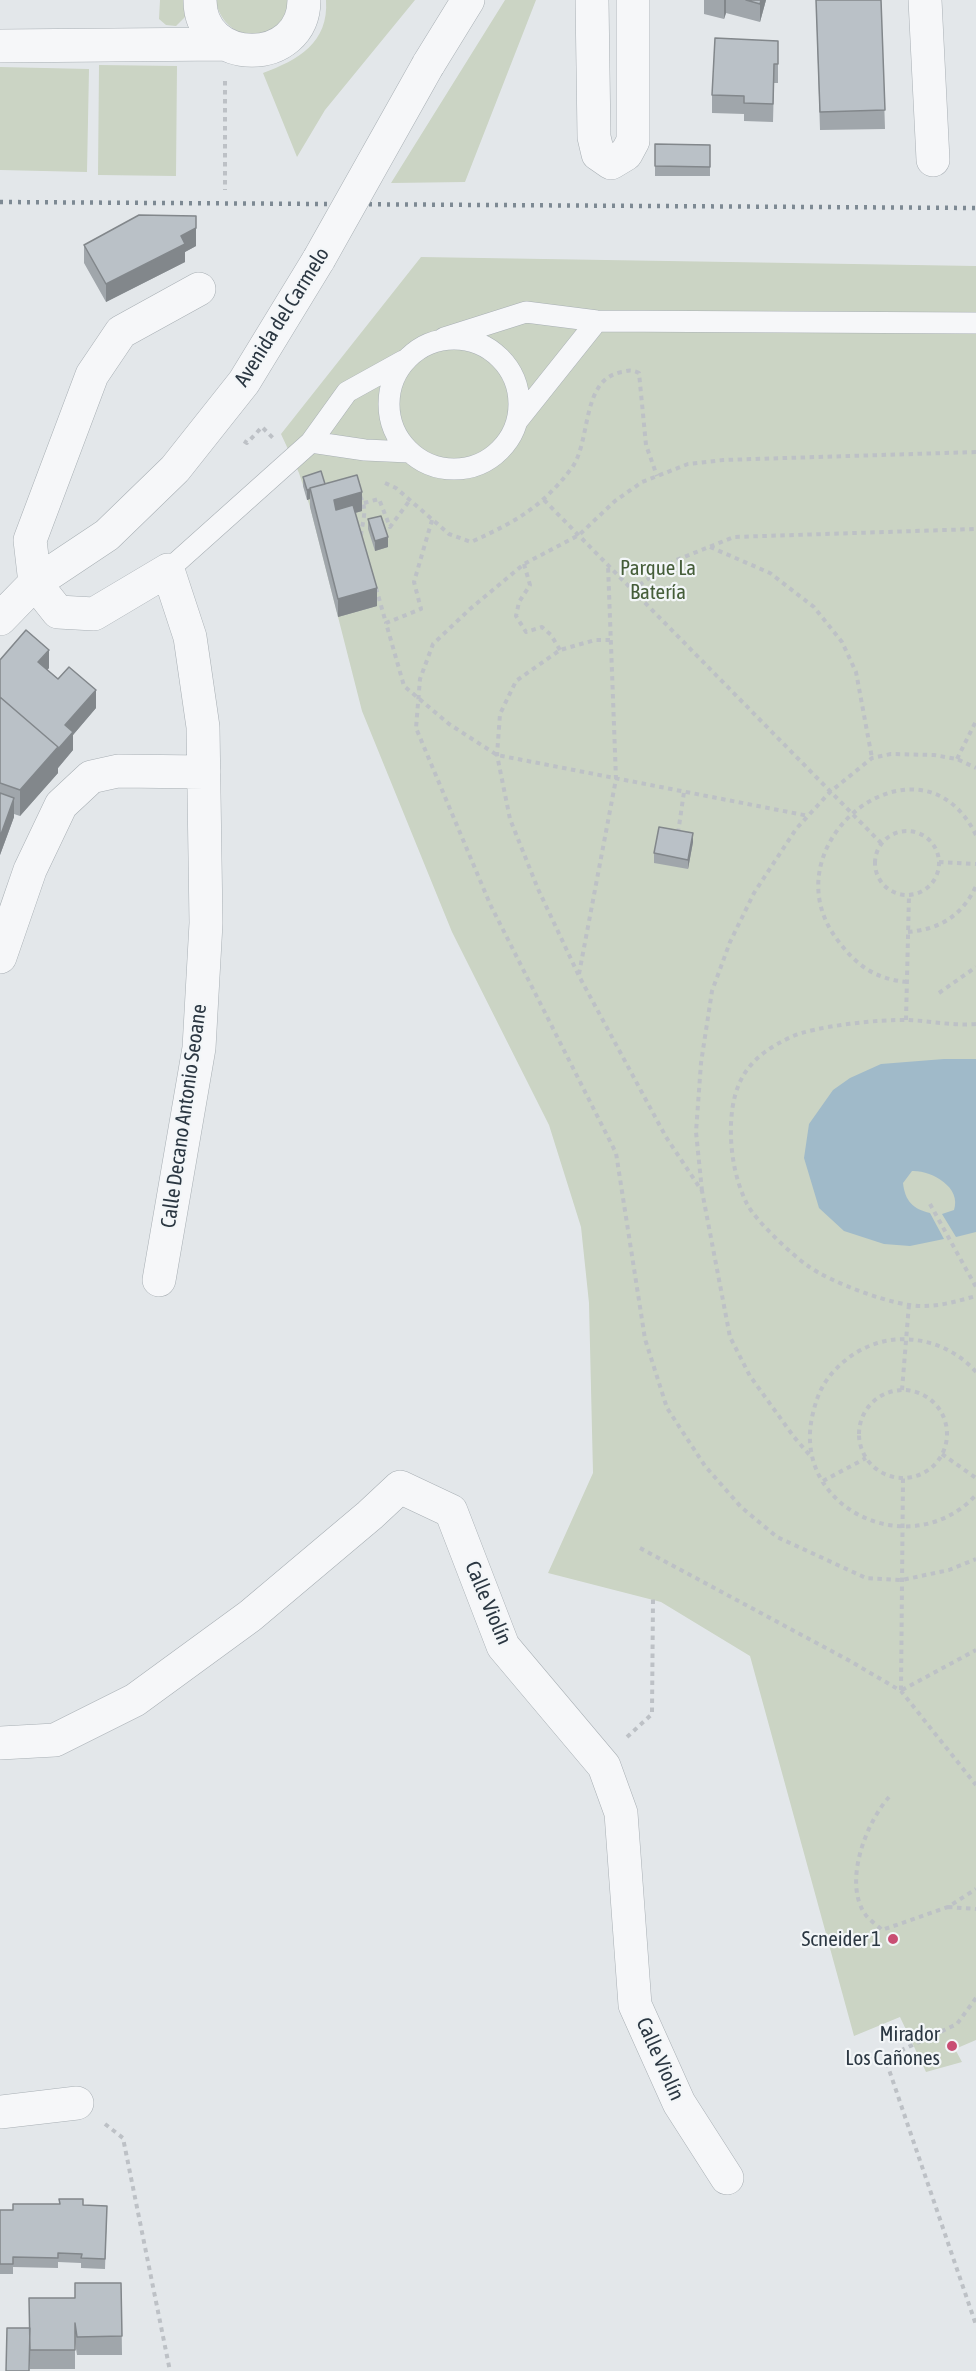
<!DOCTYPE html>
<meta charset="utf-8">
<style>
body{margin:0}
canvas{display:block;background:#e3e7ea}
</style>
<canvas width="976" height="2371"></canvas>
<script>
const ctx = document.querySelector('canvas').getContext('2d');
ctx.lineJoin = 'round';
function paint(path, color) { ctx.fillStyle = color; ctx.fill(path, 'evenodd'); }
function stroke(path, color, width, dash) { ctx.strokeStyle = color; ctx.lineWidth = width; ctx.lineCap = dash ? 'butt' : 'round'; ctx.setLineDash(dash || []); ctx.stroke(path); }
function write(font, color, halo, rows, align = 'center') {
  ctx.font = font + ' "Asap Condensed",sans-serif'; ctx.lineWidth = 4.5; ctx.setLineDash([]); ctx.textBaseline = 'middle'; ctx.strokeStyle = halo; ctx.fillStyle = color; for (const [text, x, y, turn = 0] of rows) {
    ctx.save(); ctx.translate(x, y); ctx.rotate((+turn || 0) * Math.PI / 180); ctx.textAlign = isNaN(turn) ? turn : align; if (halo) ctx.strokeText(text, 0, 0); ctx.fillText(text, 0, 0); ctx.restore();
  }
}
const green = new Path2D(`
 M160,0h33l-6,15 -11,11 -10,-1 -7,-6z
 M216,0h76l-14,27c-7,3 -16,7 -23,8 -20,1 -37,-16 -39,-35z
 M326,0h89l-90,110 -28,47 -34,-84c35,-13 66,-30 63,-73z
 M505,0h31l-71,182 -74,1z
 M99,65l78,1 -1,110 -78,-1z
 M0,67l89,2 -2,103 -87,-2z
 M421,257l555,9v1774l-21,9 7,13 -36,10 -26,-55 -46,19 -104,-380 -89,-54 -113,-29 45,-100 -4,-170 -8,-76 -32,-102 -97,-193 -90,-221 -52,-204 -11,-34 -18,-39z`);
const water = new Path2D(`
 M944,1059h32v173l-20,5 -14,-23 12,-4c8,-23 -23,-40 -42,-39l-9,12c2,18 10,26 27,30l14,26 -34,7 -26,-2 -40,-13 -25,-23 -15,-50 5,-34 24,-34 17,-12 31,-14z`);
const path = new Path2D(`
 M225,81v109
 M244,441l3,2 15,-16 11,11
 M976,452l-253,8 -35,4 -46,18 -27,19 -36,34 -55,29 -54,45 -37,35 -13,35 -4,49 74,176 126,249 29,186 22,69 38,58 36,41 36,30 89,41 36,2 47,-10 27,-11
 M385,483l11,5 53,46 22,8c44,-20 70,-34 100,-73 21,-27 9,-90 51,-97 7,-2 11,-2 17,1l7,72 11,31
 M360,496c9,16 1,27 1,42
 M544,500l337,343
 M364,503l15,-4 11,28 20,-27
 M432,520l-18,62 7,27 -35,14 18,63 45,38 48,31 312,61
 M710,547l60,26 44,34 28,35 14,30 16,86
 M524,564l6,21 -11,17 -3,14 10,16 16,-5 9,8 9,15
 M376,588l10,35
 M632,590l42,-29 60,-24 242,-8
 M610,640h-15l-35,10 -44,31 -16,33 -3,41 13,64 28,70 41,87 87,161 36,54 28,146 20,39 44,61 19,22
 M957,759l19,-38
 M875 863a32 32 0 1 1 64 0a32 32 0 1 1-64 0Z
 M678,833l6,-41
 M939,862l37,2
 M908,932c32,-3 54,-16 68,-46
 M579,974l37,-195 -8,-214
 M907,982c-31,-3 -50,-16 -68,-40 -77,-97 81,-221 137,-107
 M939,993l37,-26
 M906,1020l3,-125
 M976,1024c-23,2 -45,-3 -68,-4 -26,-1 -94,6 -117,17 -41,19 -58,42 -60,87 -1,27 4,56 16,80 9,17 44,50 61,62 22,16 87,41 115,40 18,0 35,-5 53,-10
 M702,1191l-6,-59 5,-69 11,-72 18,-49 24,-49 42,-64 34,-37 42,-34 19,-4 43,1 23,4 19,9
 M930,1204l46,83
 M976,1372c-21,-24 -53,-36 -85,-32 -21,3 -41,14 -55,29 -13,13 -19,27 -23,44 -24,94 97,153 163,82
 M902,1390l7,-86
 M859 1434a44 44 0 1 1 88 0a44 44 0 1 1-88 0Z
 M942,1454l34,24
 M823,1481l43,-23
 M640,1548l210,113 51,30 75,94
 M901,1690l2,-212
 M902,1690l74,-40
 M627,1737l25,-23 1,-115
 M889,1797c-23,26 -46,85 -24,117 4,6 12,11 17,16l66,-23 28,-18
 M948,1907l28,2
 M976,1998l-19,26 -72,34 91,267
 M105,2124l18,14 47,233`);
const service = new Path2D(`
 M444,338l82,-26 71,9 379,2
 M389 404a65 65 0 1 1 130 0a65 65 0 1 1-130 0Z
 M518,420l79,-99
 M311,442l54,8 44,2
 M168,570l143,-128 36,-50 56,-31`);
const minor = new Path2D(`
 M200,0c0,67 104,67 104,0
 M592,0l2,137 4,17 13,9 15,-9 7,-13v-141
 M925,0l8,160
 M0,46l225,-2
 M428,65l40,-65
 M0,619l35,-36 72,-48 68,-66 69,-87 75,-123
 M0,957l30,-87 31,-65 30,-28 27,-6 86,1
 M159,1280l40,-232 7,-125 -3,-196 -13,-90 -22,-67 -74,44 -36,-2 -23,-29 -5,-43 62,-165 29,-43 78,-43
 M0,1743l55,-3 80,-40 115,-84 120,-101 30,-28 51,24 52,135 101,120 17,47 14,192 44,98 48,75
 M0,2112l77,-9`);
const rail = new Path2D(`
 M0,202l976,6`);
const minorBridge = new Path2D(`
 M319,259l109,-194`);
const wall = new Path2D(`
 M704,0h62l-6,22 -34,-9 -2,6 -20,-5z
 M816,0h65l4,129 -65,1z
 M778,41v42h-4l-1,39 -29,-1v-7l-32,-1v-18z
 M655,144l55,1v31h-55z
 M84,245l112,1 -11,6v10l-79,40 -22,-39z
 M303,477l22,7 37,27 -7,2 22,93 -39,11 -28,-110v-8l-3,1 -4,-14z
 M368,519l20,28 -13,4 -7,-22z
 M0,660l49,8 -2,2 49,38 -23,27v15l-15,18v5l-38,43 -6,-2v3l-14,38z
 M693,842l-5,27 -34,-6v-10z
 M83,2205l24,1 -2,63 -24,-1v-5l-23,-1v6l-45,-1v7h-13v-64h13z
 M121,2283l1,72h-45l-2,-13v27h-45v-41l45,-30z`);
const shadedWall = new Path2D(`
 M724,0h2v13l-2,6z
 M761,0h5l-6,22v-18z
 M196,216v30l-11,6v10l-79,40v-18l75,-48z
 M307,490h3v9l-3,1z
 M362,492v19l-28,8v-19z
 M388,537v10l-13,4v-10z
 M377,588v18l-39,11v-18z
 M49,650v18l-11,13v-19z
 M96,690v18l-23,27v15l-15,18v5l-38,43v-26l45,-65z
 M14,798v19l-14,38v-18z
 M693,833v9l-5,27v-9z`);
const building = new Path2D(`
 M746,0h15l-1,4z
 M816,0h65l4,110 -65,2z
 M715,38l63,3v23h-4l-1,40 -29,-1v-7l-32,-1z
 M655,144l55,1v22l-55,-1z
 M139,215l57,1v12l-15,8 4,8 -79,40 -22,-39z
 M321,471l4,13 -15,4v1l-3,1 -4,-13z
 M357,475l5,17 -28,8 2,10 17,-5 24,83 -39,11 -28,-111z
 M381,516l7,21 -13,4 -7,-22z
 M26,630l23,20 -11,12 20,17 11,-12 27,23 -31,35 8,7 -15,17v-2l-58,-50v-37z
 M0,697l58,50 -38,43 -20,-7z
 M0,793l14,5 -14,39z
 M659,827l34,6 -5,27 -34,-7z
 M59,2199h24v6l24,1 -2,53 -24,-1 1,-4 -24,-1v5l-45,-1v7h-13v-54h13v-6h47z
 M75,2283h46l1,53 -45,1 -2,-14v27h-45l-1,-52h46z
 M7,2328h23l-1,43h-23z`);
const markers = [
 [893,1939,6,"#c94e73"],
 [952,2046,6,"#c94e73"]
];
const streetNames = [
 ["Avenida del Carmelo",282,317,-58],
 ["Calle Decano Antonio Seoane",184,1116,-82],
 ["Calle Violín",488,1603,67],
 ["Calle Violín",660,2059,66]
];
const parkNames = [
 ["Parque La",658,568],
 ["Batería",658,592]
];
const poiNames = [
 ["Scneider 1",881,1939],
 ["Mirador",940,2034],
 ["Los Cañones",940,2058]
];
paint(green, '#cbd4c4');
paint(water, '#a0bac9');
stroke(service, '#a8afb4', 22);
stroke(minor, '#a8afb4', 34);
stroke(path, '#bdc1c6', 4, [4.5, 4.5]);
stroke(service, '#f6f7f9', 21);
stroke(minor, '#f6f7f9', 33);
stroke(rail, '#7d8993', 4.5, [3, 6]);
stroke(minorBridge, '#a8afb4', 34, []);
stroke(minorBridge, '#f6f7f9', 33);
paint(wall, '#a0a6ab');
paint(shadedWall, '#82878b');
paint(building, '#bac1c7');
stroke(building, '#82878b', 1.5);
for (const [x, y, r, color] of markers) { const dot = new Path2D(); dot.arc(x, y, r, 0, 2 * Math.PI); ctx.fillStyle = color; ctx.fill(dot); stroke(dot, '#f3f6f8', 2); }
write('21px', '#2b3742', '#f3f6f8', streetNames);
write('21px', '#455d39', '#f3f6f8', parkNames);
write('21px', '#2b3742', '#f3f6f8', poiNames, 'right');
</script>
